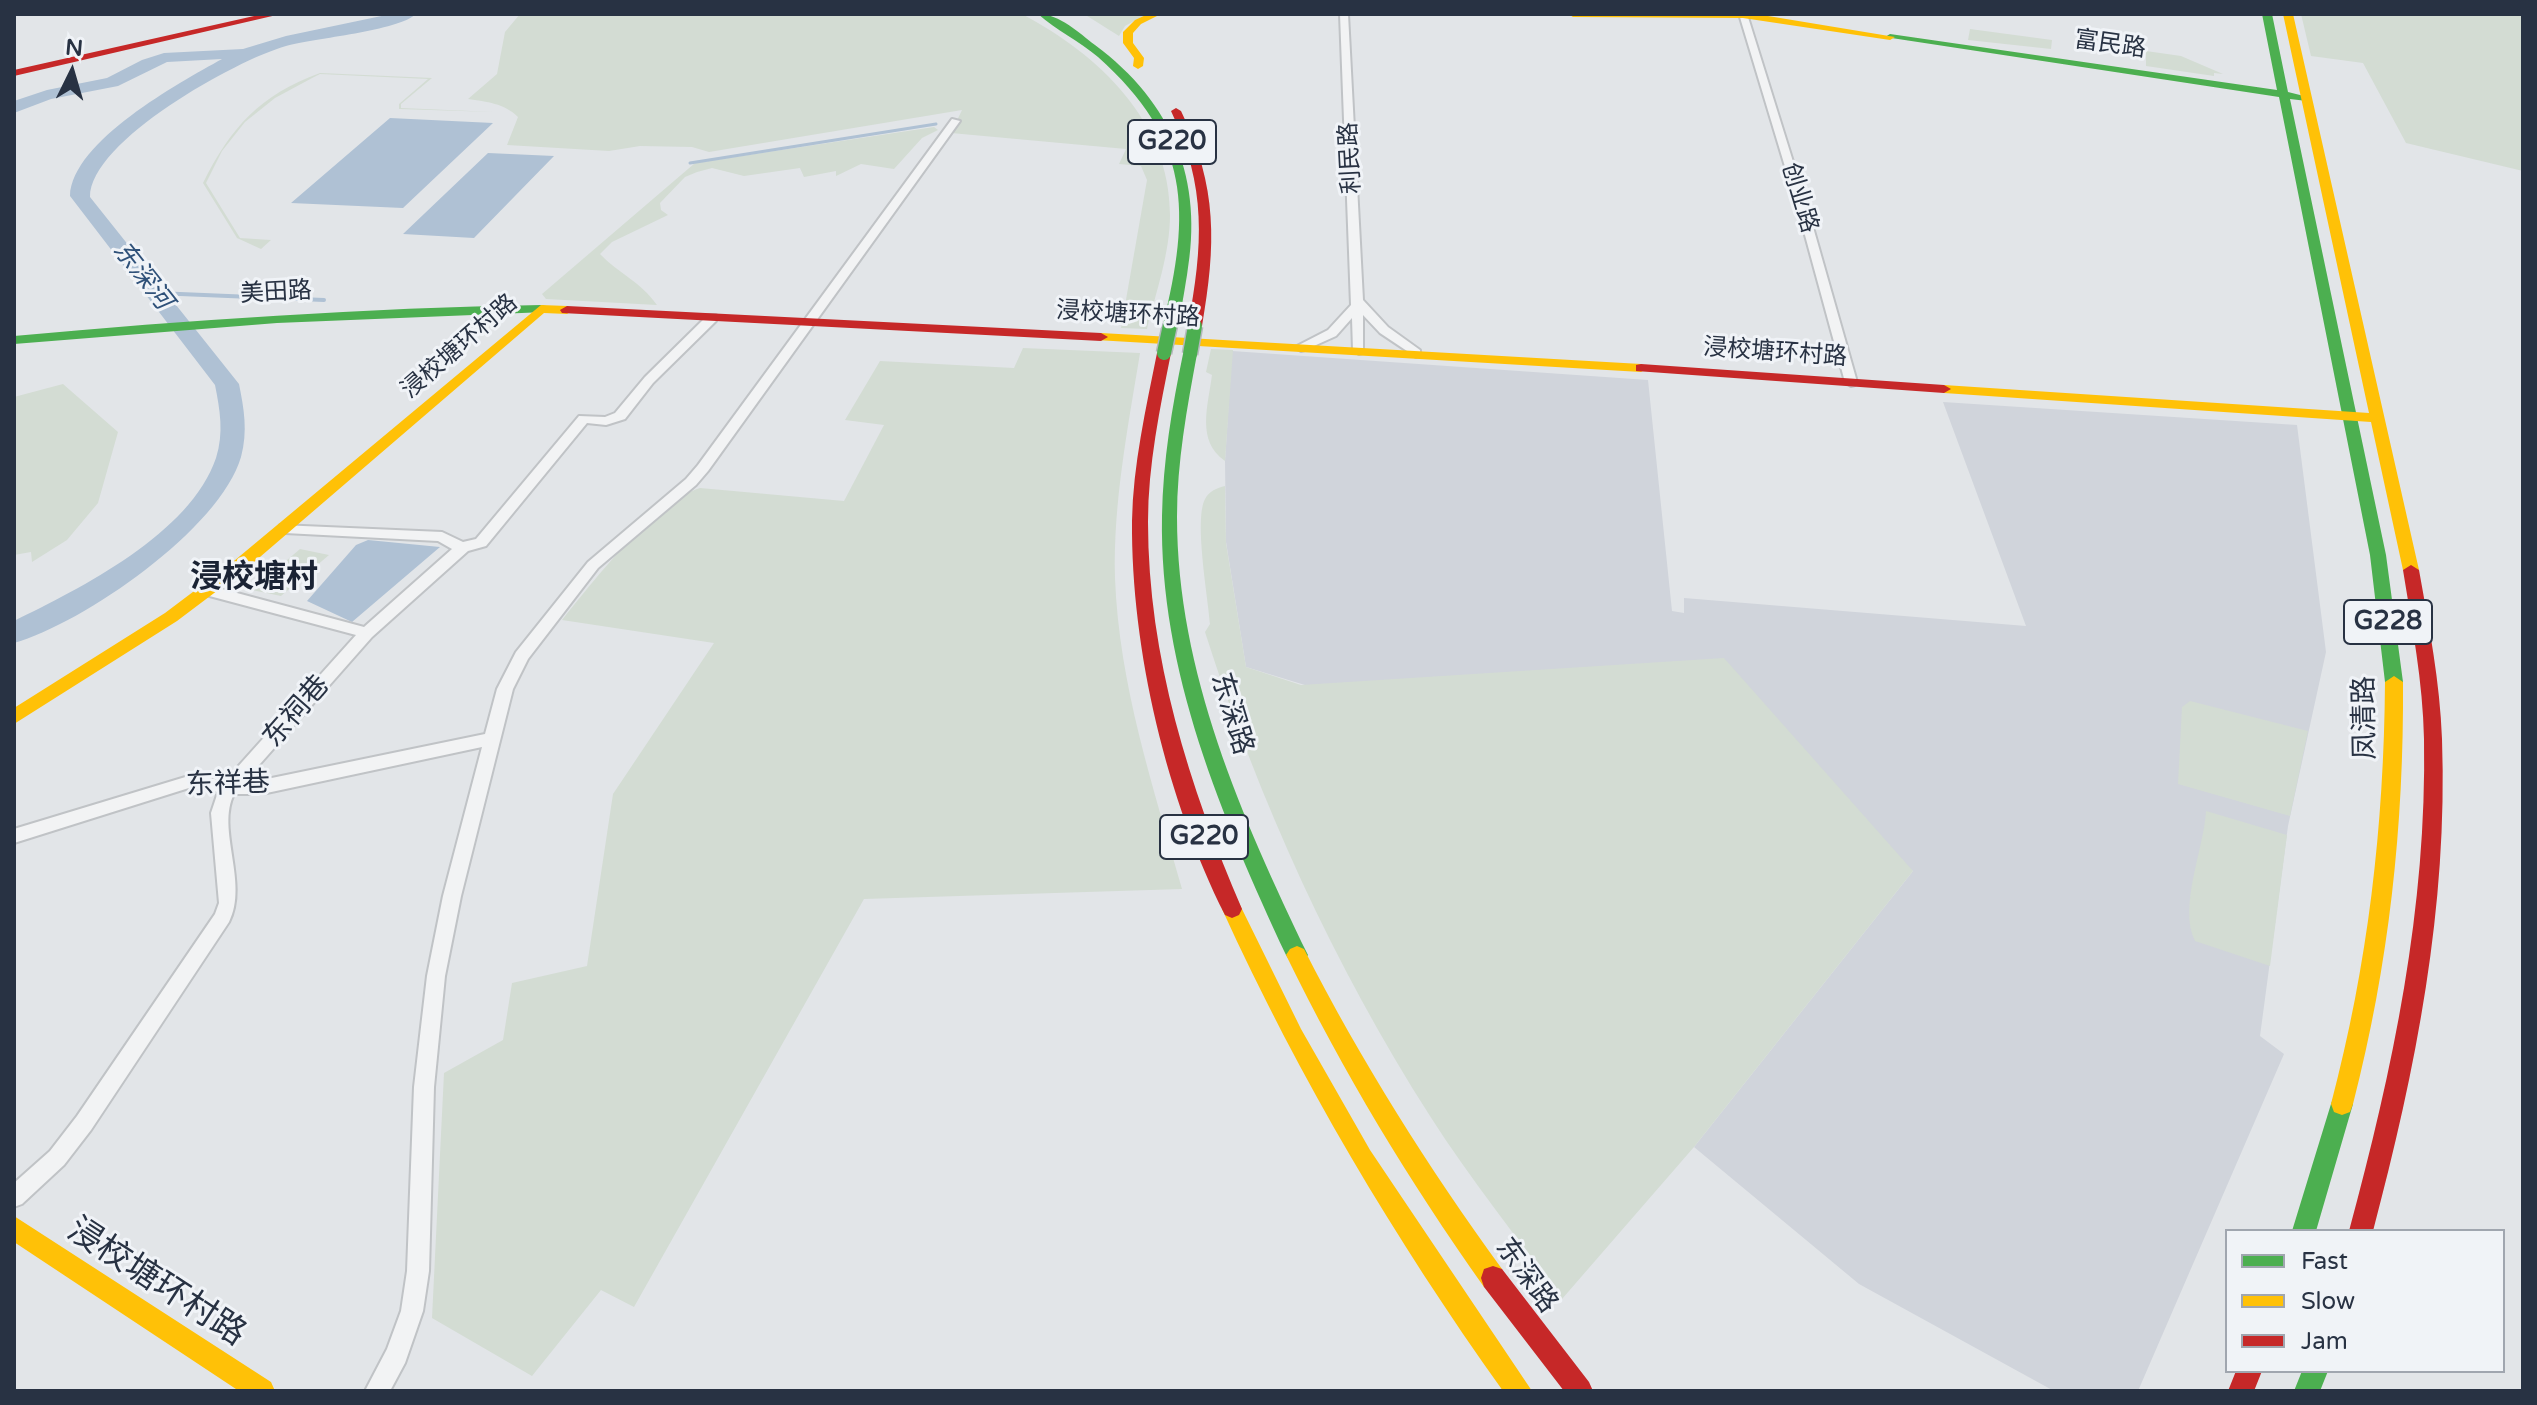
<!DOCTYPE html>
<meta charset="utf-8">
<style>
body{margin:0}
#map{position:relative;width:2537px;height:1405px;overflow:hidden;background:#e2e5e8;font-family:"Varela Round",sans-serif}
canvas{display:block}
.frame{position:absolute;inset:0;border:16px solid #283243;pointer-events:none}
.legend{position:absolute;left:2225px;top:1229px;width:280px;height:144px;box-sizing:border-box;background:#f0f3f7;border:2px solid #a0a6af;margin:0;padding:10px 14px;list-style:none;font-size:24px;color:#283243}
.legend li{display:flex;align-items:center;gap:16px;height:40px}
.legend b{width:40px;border:2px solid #a0a6af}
.north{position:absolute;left:32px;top:32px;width:80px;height:80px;-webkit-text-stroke:6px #f0f3f7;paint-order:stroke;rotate:5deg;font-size:22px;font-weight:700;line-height:32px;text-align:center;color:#283243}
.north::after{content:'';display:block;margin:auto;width:28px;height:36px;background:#283243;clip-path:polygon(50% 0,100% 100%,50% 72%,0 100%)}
</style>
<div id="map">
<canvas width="2537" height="1405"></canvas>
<div class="frame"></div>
<ul class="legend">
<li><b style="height:10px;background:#4caf50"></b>Fast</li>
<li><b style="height:10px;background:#ffc107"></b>Slow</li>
<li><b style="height:10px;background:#c62828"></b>Jam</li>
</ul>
<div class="north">N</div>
</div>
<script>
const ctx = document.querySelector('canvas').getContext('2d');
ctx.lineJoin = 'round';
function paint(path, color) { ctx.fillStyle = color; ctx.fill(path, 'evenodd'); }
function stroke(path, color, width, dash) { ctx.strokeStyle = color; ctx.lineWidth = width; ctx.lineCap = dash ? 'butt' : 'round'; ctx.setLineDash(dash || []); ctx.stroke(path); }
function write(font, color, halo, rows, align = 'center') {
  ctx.font = font + ' "Varela Round","Noto Sans SC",sans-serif'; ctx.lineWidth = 6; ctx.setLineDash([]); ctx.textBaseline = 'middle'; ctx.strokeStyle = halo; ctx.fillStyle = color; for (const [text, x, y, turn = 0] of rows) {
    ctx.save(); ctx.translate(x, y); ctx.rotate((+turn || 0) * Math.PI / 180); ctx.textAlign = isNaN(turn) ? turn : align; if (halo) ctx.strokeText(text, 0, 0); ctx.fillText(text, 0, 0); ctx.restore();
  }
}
const built = new Path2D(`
 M1232,351l416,29 24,231 12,2v-15l342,28 -83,-224 354,23 29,227 -38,174 -28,210 24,18 -146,337h-84l-195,-107 -165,-137 219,-276 -667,-204 -20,-125 -1,-81z`);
const green = new Path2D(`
 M520,14h502c77,41 148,107 148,201 0,38 -14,77 -23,114l-26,-1 26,-148 -6,-14 -22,-2 7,-15 -175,-16 11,-23 -253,42 -17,-5 -52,-1 -31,5 -102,-6 11,-28c-14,-14 -31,-15 -50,-18l29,-25 8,-42z
 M1084,14h63l-22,12 -6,10z
 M2301,14h222v157l-117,-28 -43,-80 -52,-7z
 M1970,29l82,11 -1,9 -83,-9z
 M2146,51l35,5 42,18 -9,-1v3l-68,-10z
 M320,73l112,5 -31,26v4l93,4 -95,-3v-5l29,-25 -108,-5 -6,3 -39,21 -30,24 -23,29 -16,32 34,55 31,2 -10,9 -24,-11 -34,-55c28,-56 57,-88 117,-110z
 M934,127l4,3 -16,8 -28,31 -33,-5 -25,12v-5l-32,6 -4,-9 -56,8 -32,-8 -15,4 -12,5 -25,26 1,7 7,5 -56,27 -12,12c19,20 40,27 57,51l-111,-6 -4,-5 153,-131z
 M1023,348l117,5c-12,74 -27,150 -25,225 4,107 38,208 67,311l-318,10 -230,408 -33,-17 -69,86 -100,-58 12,-245 59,-33 9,-57 75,-17 26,-172 101,-151 -152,-23c30,-37 93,-119 138,-132l144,13 40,-76 -39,-5 35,-59 134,7z
 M1211,349l22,1 -8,111c-29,-20 -17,-55 -13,-86l-6,-3z
 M63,384l55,48 -20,71 -31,37 -35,22 -1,-10 -17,3v-158z
 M1225,486l1,57 20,124 55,18 423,-27 189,213 -219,276 -132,152c-44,-61 -92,-120 -132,-183 -96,-150 -171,-315 -225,-484l5,-8c-2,-27 -16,-104 -5,-125 4,-8 12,-11 20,-13z
 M300,549l29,6 -48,41 -29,-6z
 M2190,701l118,30 -18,85 -112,-32 4,-77z
 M2206,811l81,24 -17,131 -75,-25c-17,-34 9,-92 11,-130z`);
const water = new Path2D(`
 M390,118l103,5 -90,85 -112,-5z
 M488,153l66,3 -80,82 -71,-4z
 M368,540l72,7 -88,75 -45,-21 49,-56z`);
const streamFar1 = new Path2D(`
 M690,163l246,-39`);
const stream = new Path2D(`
 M156,293l168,7`);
const river = new Path2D(`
 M391,14h25c-18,17 -101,24 -130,32 -50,14 -196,95 -196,151l149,187c5,25 9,47 2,73 -21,72 -157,166 -227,186v-22c67,-33 176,-87 202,-163 8,-25 4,-48 -1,-73l-145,-189c2,-55 109,-113 152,-137l-55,3 -49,24 -67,13 -37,14v-12l33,-11 60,-12 35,-18 22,-7 79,-4 43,-13z`);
const street = new Path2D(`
 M1340,14h8l15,286 25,27 32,23v6l-4,1 -36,-24 -17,-18v38l-4,1 -6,-4 -1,-32 -16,18 -31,14 -4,1 -6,-4 33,-17 23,-25z
 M1739,14h8l62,199 48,169 -2,3 -4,1 -6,-4 -46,-169z
 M952,119l8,2 -252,350 -12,14 -98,83 -70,91 -15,30 -52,207 -16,80 -11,111 -5,184 -6,40 -18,52 -15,28h-25l22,-42 14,-38 6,-40 7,-184 13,-111 16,-80 39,-149 -220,47h-28c-18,35 15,89 -5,128l-138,208 -27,35 -42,39 -8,3v-24l36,-32 27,-35 138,-202 4,-11 -8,-90 7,-21 -26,-5 -178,56v-14l178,-54 33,6 131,-146 -154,-41 -2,-4 2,-4 5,-1 157,42 88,-78 -14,-8 -153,-8 -5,-2 -2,-3 2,-3 162,7 21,10 13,-3 103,-123 26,1 10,-4 30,-36 63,-62h8v6l-63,62 -28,36 -19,6 -19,-2 -101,123 -18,5 -96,86 -127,144 17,-1 223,-46 12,-45 19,-37 72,-90 98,-83 12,-14z`);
const fast = new Path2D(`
 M1038,14c22,0 41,19 57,31 78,58 109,135 92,230 -3,17 -5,37 -12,53h-10l-2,-3c28,-114 28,-185 -65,-268 -19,-16 -42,-27 -60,-43z
 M2262,14h10l16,78 24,6 -5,3 -17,-2 96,456 17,127 -9,6 -9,-6 -15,-127 -91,-458 -394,-60 5,-3 387,56z
 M541,305l5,1v6l-269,11 -263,21v-8c175,-16 351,-28 527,-31z
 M1190,350l7,4c-10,54 -20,108 -20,163 0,155 65,301 131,438l-4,6 -7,3 -7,-3 -4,-6c-64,-138 -127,-284 -124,-439 1,-55 10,-109 21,-162z
 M2342,1093l8,3 3,8 -37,127h-24l39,-127 3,-8z
 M2302,1371h26l-8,20h-26z`);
const slow = new Path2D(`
 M1148,14h13l-20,10 -8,9v10l11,15 -1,8 -5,3 -5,-3 1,-8 -11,-15v-11l12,-12z
 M1568,14h188l139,23 -5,3 -147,-22 -170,-1z
 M2283,14h10l126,556 -8,5 -8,-5 -32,-148 -427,-29 -7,-4 7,-4 425,28z
 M541,305l26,1 7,4 -7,4 -23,-1 -298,256 -69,52 -163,103v-16l151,-95 69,-52z
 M1101,333l540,31 7,4 -7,4 -545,-32 -2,-3z
 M2394,676l9,6c1,144 -14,283 -50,422l-3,8 -8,3 -8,-3 -3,-8c37,-139 53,-278 54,-422z
 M1232,900l7,3 62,126 69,121 162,241h-29c-109,-153 -203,-311 -281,-482l3,-6z
 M1297,946l7,3c57,112 124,218 198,320l3,9 -3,9 -9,3 -9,-3c-75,-106 -141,-215 -198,-332l4,-6z
 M14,1216l257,166 4,9h-36l-225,-149z`);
const jam = new Path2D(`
 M263,14h18l-267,62v-6z
 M1176,108l5,3c37,76 35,134 21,215l-7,4 -7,-4c15,-81 19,-139 -17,-215z
 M567,306l534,27 7,4 -7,4 -539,-28 -2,-3z
 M1164,349l7,4c-11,55 -23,112 -23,169 0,135 41,264 94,387l-3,6 -7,3 -7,-3c-58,-116 -94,-264 -93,-394 1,-56 14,-113 25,-168z
 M1641,364l303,21 7,4 -7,4 -308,-22v-6z
 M2411,565l8,5c10,56 21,112 23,169 6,168 -26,330 -69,492h-24c44,-162 78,-323 75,-492 -1,-57 -12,-113 -21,-169z
 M1493,1266l9,3 87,113 4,9h-29l-80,-104 -3,-9 3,-9z
 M2236,1371h26l-8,20h-26z`);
const fastBridge = new Path2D(`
 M1164,353l6,-28
 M1190,354l5,-28`);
const farStreetnames = [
 ["富民路",2110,45,8],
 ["利民路",1351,158,-93],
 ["创业路",1799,198,73],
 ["美田路",276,293,-3],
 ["浸校塘环村路",1128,315,3],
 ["浸校塘环村路",460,347,-41],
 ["浸校塘环村路",1775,353,4]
];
const shields = [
 [1172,142,88],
 [2388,622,88],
 [1204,837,88]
];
const shieldNames = [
 ["G220",1172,142],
 ["G228",2388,622],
 ["G220",1204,837]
];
const farWaternames = [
 ["东深河",142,276,52]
];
const streetNames = [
 ["东祠巷",297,712,-49],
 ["东深路",1231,714,73],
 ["凤清路",2366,718,-91],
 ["东祥巷",228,785,-2],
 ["东深路",1526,1276,54]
];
const quarterNames = [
 ["浸校塘村",254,579]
];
const nearStreetnames = [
 ["浸校塘环村路",156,1283,33]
];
paint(built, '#d0d4db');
paint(green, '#d3dcd3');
paint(water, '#afc1d4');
stroke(streamFar1, '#afc1d4', 3);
stroke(stream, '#afc1d4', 4);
paint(river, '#afc1d4');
stroke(street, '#c0c3c6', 4);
paint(street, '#f2f3f4');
paint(fast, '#4caf50');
paint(slow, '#ffc107');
paint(jam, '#c62828');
stroke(fastBridge, '#b5b8bd', 17, []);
stroke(fastBridge, '#4caf50', 14);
write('24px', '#283243', '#f0f3f7', farStreetnames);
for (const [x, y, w] of shields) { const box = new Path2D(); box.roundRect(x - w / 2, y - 22, w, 44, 6); ctx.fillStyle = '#f0f3f7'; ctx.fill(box); stroke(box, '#283243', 2); }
write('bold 26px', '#283243', null, shieldNames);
write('italic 26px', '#2f5179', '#f0f3f7', farWaternames);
write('28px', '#283243', '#f0f3f7', streetNames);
write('bold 32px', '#1a2334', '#f0f3f7', quarterNames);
write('34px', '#283243', '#f0f3f7', nearStreetnames);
</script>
